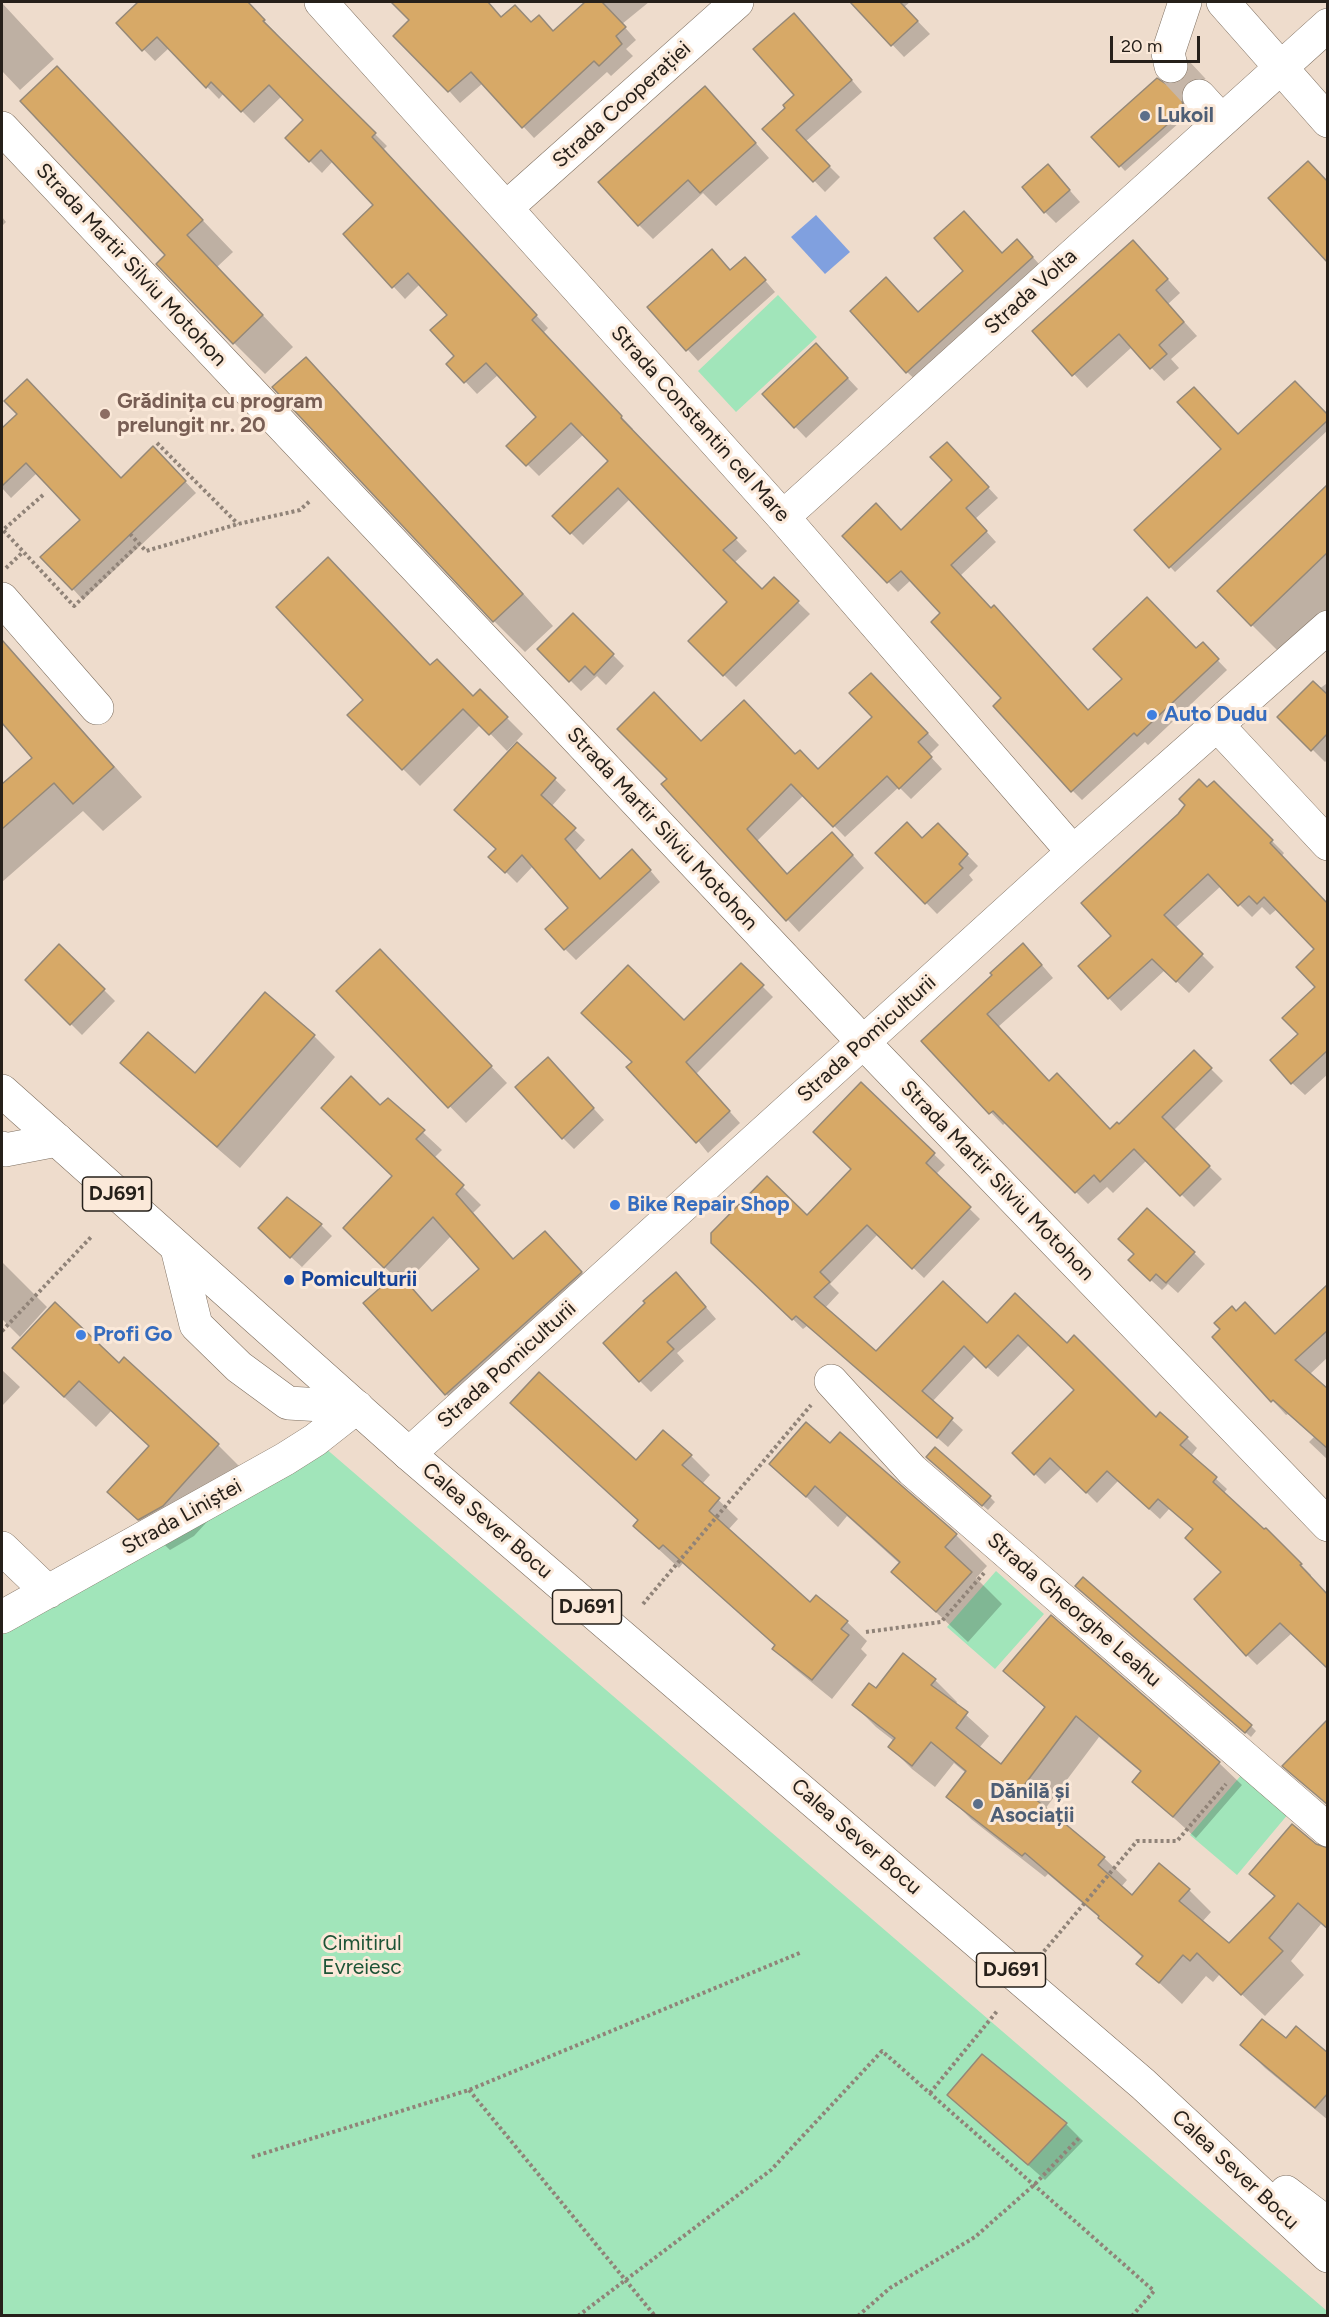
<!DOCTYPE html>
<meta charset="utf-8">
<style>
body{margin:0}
#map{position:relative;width:1329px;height:2317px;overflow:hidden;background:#eedccc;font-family:Figtree,sans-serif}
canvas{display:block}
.frame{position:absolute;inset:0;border:3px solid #26201a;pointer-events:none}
.scale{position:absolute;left:1110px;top:36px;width:90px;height:27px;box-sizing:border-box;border:3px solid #26201a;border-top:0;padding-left:8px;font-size:18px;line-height:21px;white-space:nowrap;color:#26201a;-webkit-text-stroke:4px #fbe9d9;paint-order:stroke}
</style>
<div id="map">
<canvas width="1329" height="2317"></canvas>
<div class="frame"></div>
<div class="scale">20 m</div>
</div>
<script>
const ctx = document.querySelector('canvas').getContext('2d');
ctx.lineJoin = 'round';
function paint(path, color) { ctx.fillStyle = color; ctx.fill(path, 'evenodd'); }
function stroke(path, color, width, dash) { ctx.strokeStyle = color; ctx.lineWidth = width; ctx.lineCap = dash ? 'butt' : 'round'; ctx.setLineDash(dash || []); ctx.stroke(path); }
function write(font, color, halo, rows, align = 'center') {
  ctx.font = font + ' Figtree,sans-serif'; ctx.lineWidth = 6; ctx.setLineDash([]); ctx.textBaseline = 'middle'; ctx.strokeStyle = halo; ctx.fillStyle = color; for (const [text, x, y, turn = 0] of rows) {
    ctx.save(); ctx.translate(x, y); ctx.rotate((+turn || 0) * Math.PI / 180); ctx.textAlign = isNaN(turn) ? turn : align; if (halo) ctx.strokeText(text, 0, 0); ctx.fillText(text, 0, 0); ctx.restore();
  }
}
const green = new Path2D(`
 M778,295l39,42 -81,75 -38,-41z
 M324,1447l1003,864v4h-1325v-685z
 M996,1571l48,43 -49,55 -48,-42z
 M1243,1773l46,40 -52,62 -47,-40z`);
const water = new Path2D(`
 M816,215l34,37 -25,22 -34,-37z`);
const shadow = new Path2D(`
 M140,2h111l-3,2 28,29 -2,1 113,112 -4,4 165,178 -5,5 90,96 -2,2 116,120 -13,12 28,28 12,-12 36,35 -74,73 -46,-46 39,-39 -99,-103 -47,46 -29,-29 56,-55 -26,-27 -45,42 -30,-30 29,-29 -39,-43 -22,20 -28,-30 7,-8 -7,-41 -29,-31 -15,15 -60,-65 30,-29 -42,-44 -11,12 -35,-35 18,-18 -23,-24 -28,27 -30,-30 -5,6 -50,-51 -14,13 -37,-38z
 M393,2h53l7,7 8,-7h26l15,16 29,6 23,8 33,-30h62l-27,22 14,16 -10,9 7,7 -22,20 -4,-4 -73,66 -51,-55 -23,20 -26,-29 -22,-54z
 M852,2h58l-6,5 26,27 -26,23z
 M2,3l52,56 -34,31 -18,-19z
 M805,26l57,66 -57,50 35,35 -15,15 -60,-63 22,-21 9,-13z
 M1191,66l15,16 -20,13 -1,11 4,8 -64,57 -31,-34 72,-51h9l9,-5 6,-8z
 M57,68l176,184 -16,15 76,80 -28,27 -31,-31 -66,-88z
 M719,102l50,56 -53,48 -13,-13 -50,46 -14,-14z
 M1048,166l32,36 -24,21 -11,-11z
 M2,217l4,5 -4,4z
 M1003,254l28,1 15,17 -125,113 -14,-13 12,-59z
 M1146,255l34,38 -12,11 29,32 -26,23 8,9 -15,13 -32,-34 -45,41 -53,-57z
 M756,270l19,22 -77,69 -49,-54z
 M827,356l31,33 -52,49 -42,-44z
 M306,359l31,31 216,236 -28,26 -31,-31z
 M19,414l102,65 43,-20 32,34 -113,107 -10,-11 9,-69 -45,-47 -26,25 -9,-10v-58z
 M1328,417v13l-153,142 -39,-42 102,-94z
 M957,454l41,44 -23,21 21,23 -36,34 129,135 107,-61 6,-6 25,26 -79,75 -3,-3 -63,58 -10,-10 -130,-177 -31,-33 -13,12 -54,-56 57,-5 54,-50z
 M1328,504v109l-45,43 -31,-31z
 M573,615l51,51 -18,19 -9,-9 -16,15 -42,-42z
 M2,640l140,157 -39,34 -20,-20 -81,71v-96l32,-28 -32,-37z
 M431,667l42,31 7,-7 43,43 -16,17 -26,-27 -61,62 -71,-71z
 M1326,684l2,2v73l-3,3 -45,-45z
 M883,686l56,59 -10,10 13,14 -31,30 -12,-12 -54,50 -41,-42 -47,46 30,34 57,-30 20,23 -65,64 -136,-148 38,-41 94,13 23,15 56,-54z
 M518,744l48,46 -15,17 34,33 -10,11 25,29 43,-18 17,20 -84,78 -11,-11 5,-41 -37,-42 -16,17 -26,-26 7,-8z
 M1214,783l70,70 -3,4 47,48v169l-23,21 -13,-12 8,-49 17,-47v-38l-40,-40 -7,6 -8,-8 -10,10 -31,-31 -46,42 39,39 -25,26 -24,-23 -44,41 -41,-44 33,-31 94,-147z
 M938,825l40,41 -9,9 4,5 -36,34 -59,-61 44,-13z
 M60,946l55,55 -33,34 -55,-55z
 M1035,957l18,21 -55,49 52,55 60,48 9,-4 75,-74 29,29 -50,50 49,48 -28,28 -47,-47 -34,33 -6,-6 -19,17 -82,-82 -3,3 -80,-83z
 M741,965l32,32 -77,77 44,49 -32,30 -74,-91 50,-40z
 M396,967l111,116 -41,40 -128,-132z
 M314,1036l21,21 -95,111 -96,-83 -22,-22 73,12z
 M559,1070l45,50 -30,29 -11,-11z
 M861,1084l84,81 -10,10 45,44 -56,59 -46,-44 -48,50 9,9 -14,15 51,45 111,-28 80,20 89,74 31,19 10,10 -6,8 36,33 -4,5 41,37 2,-1 45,45 -19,58 -35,32 -10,-10 -24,-82 -28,-43 -25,-22 -10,11 -42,-38 -21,22 -35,-35 -17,16 -31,-31 62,-63 -46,-46 -32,33 -23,-21 -43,46 31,28 -15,17 -140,-122 -5,4 -90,-87 94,-25 46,-47z
 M388,1100l54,50 -8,8 47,47 -8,8 41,47 31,-27 54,58 -134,121 -19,-18 -51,-117 -32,-31 31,-69 -14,-70zM451,1236l30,33 -48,43 -27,-29z
 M321,1225l11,11 -30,31 -31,-28z
 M1194,1253l11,11 -27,29 -10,-9 -6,6 -21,-19z
 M2,1262l45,45 -27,30 -18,-18z
 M687,1285l29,34 -39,34 7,8 -33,31 -11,-11z
 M1328,1286v71l-19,18 19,16v69l-19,-18 5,-5 -26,-23 -2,1 -72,-78 61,-2z
 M119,1365l99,80 31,31 -55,60 -24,14 -61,-58 41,-45 -39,-36 -15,16 -51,-48z
 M2,1370l18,17 -18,19z
 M532,1423l105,39 54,-6 19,19 -8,9 36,35 -10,11 82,74 37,18 20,19 -6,8 6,6 -35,44 -38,-31 -20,-19 2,-3 -93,-83 -4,5 -25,-23 -19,-19 4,-5z
 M840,1434l116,101 31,31 -11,12 26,26 -34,38 -75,-70 7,-8 -53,-48 -9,11 -67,-64 59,-18z
 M933,1462l57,35 5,5 -7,8z
 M1082,1591l169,135 5,5 -5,6z
 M1051,1617l168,146 23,22 -46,53 -62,-56 8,-9 -43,-36 -54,72 59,49 23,22 -6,7 11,10 57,-7 22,22 -9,10 27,23 46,-48 -24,-23 64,-29 13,5v80l-7,-6 -30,37 13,14 -39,41 -45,-42 -7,8 -7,-6 -24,28 -43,-40 4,-6 -42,-39 -53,-45 -3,3 -74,-58 -23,-23 19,-22 -13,-11 -19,24 -23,-18 -22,-22 4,-6 -18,-14 -22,-22 22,-15 59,-10 22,22 -2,3 34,31 -10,12 22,18 45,-57 -41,-38z
 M1286,2040l39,12 3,-3v71l-63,-52 -23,-23z
 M982,2057l84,67 17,17 -38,39 -96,-85z`);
const building = new Path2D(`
 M138,2h110l17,18 -2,1 113,112 -4,4 165,178 -5,5 90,96 -1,2 116,120 -14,12 39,39 12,-12 25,24 -76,75 -35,-35 39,-39 -109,-114 -48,46 -18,-18 56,-55 -37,-38 -45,43 -20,-20 30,-29 -50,-54 -22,20 -18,-19 8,-8 -24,-26 17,-15 -39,-42 -16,15 -49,-54 30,-29 -52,-55 -12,12 -24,-24 18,-18 -34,-35 -28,27 -30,-30 -5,6 -49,-51 -15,14 -26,-28z
 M391,2h97l13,15 14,-12 16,17 8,-7 14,16 32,-29h17l24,25 -10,9 6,8 -23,22 -5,-5 -72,67 -51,-56 -23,20 -55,-56 16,-16z
 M850,2h50l18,19 -27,25z
 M794,13l58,67 -56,50 34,36 -17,16 -51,-53 23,-21 -2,-3 11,-10 -41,-46z
 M1189,63l14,15h-9l-7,4 -6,8v9l4,10 -66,58 -28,-30 66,-59 9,6h9l8,-4 6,-8z
 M57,66l146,154 -16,15 76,80 -30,29 -77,-80 9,-9 -145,-154z
 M705,86l51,57 -56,50 -12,-13 -50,46 -40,-44z
 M1308,161l20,21v81l-60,-65z
 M1048,164l22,26 -26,23 -22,-26z
 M964,211l38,42 15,-14 16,18 -127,116 -56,-62 36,-34 32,35 45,-41 -29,-33z
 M1133,240l35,39 -12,11 28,32 -25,23 8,9 -17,15 -31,-35 -47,42 -40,-45z
 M712,249l18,21 15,-13 21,23 -80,71 -39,-44z
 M816,343l32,35 -54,50 -32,-34z
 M306,357l217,237 -30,28 -221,-235z
 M27,379l94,99 32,-32 33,35 -114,109 -32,-33 40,-37 -54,-57 -24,23v-58l15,-14 -13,-13z
 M1295,381l33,34v5l-159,148 -35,-38 87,-81 -44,-47 17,-15 44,47z
 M947,442l42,45 -23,21 21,23 -36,34 40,43 3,-3 94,105 34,-31 -29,-30 54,-52 49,51 7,-6 16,17 -82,77 -3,-3 -63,59 -78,-86 8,-8 -70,-76 9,-9 -39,-42 -14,12 -45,-47 34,-33 25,27 51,-50 -22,-23z
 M1328,484v68l-77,74 -34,-35z
 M328,557l102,108 7,-6 36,37 7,-7 28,28 -19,18 -26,-26 -61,61 -55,-55 16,-15 -87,-93z
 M573,613l41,41 -20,21 -9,-9 -16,16 -32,-33z
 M2,640l112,127 -41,37 -19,-21 -52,46v-45l30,-26 -30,-35z
 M871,673l57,60 -10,9 14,15 -33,32 -12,-13 -54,51 -42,-43 -44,45 40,45 45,-42 21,23 -67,66 -125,-137 6,-5 -50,-50 37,-37 47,49 43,-41 51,54 5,-4 18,19 54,-52 -23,-24z
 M1313,681l15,14v38l-17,18 -34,-34z
 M517,742l39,36 -15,17 35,33 -11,11 35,40 32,-30 19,21 -87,80 -19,-21 23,-21 -46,-53 -17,18 -17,-16 8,-8 -42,-39z
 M1199,779l8,8 7,-6 59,59 -3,3 58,61v146l-37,34 -21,-24 28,-26 -16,-16 33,-31 -19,-20 18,-18 -50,-52 -7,7 -8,-8 -11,10 -30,-32 -44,41 39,39 -27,28 -24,-23 -44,40 -30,-33 33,-30 -30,-33 97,-89 7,-9 -6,-6z
 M907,822l15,16 16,-15 30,31 -9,10 4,4 -38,36 -50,-51z
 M1023,943l19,22 -55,49 62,67 8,-8 53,56 7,-7 2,2 75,-74 18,18 -50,49 48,49 -30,30 -46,-47 -34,33 -6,-7 -19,18 -82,-82 -4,3 -68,-73 71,-66 -2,-2z
 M59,944l46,45 -35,36 -45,-45z
 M380,949l112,117 -44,42 -112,-117z
 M741,963l23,22 -78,77 44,49 -34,32 -70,-76 6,-5 -51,-49 47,-48 56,55z
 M265,992l50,43 -98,112 -97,-84 28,-31 47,41z
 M548,1057l46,51 -32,31 -47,-52z
 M351,1076l29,29 8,-7 37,32 -9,9 48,46 -8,9 57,65 32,-28 37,41 -137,123 -82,-92 35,-31 34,39 47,-42 -46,-52 -49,51 -41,-40 49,-52 -71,-68z
 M861,1082l74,71 -9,10 45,44 -59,62 -45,-44 -47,47 10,10 -16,15 62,54 67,-70 44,42 28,-30 52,50 7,-8 82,82 4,-5 28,25 -8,8 37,32 -4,5 51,47 2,-1 36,36 -2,1 28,30v74l-48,-46 -34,33 -52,-57 27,-27 -36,-34 8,-9 -35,-30 -9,10 -42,-38 -21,22 -36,-35 -16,17 -22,-22 62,-63 -56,-55 -32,33 -22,-22 -42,45 31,27 -16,20 -141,-122 -4,4 -81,-77v-10l56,-57 40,39 44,-46 -38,-37z
 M287,1197l35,27 -32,34 -32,-30z
 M1147,1208l48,44 -29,31 -10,-9 -6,7 -22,-21 6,-6 -16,-15z
 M676,1272l30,35 -39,35 7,7 -35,33 -36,-39 42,-40 -2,-2z
 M1328,1284v46l-33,30 33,29v60l-55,-49 -2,2 -59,-65 8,-8 -6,-6 18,-17 4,5 9,-9 30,32z
 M55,1302l64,61 5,-6 95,87 -56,62 -25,14 -31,-28 42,-46 -70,-65 -15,16 -52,-49z
 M539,1372l97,88 27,-30 29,25 -10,10 38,33 -11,13 101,91 6,-7 32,26 -7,8 8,6 -37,45 -40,-31 3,-4 -112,-100 -4,4 -26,-23 5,-6 -128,-117z
 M806,1422l24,21 10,-11 117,102 -12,13 27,25 -36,40 -45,-40 9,-10 -85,-76 -9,11 -37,-33z
 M935,1447l56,49 -9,10 -56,-49z
 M1083,1577l169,148 -7,8 -170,-147z
 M1051,1615l169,147 -47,55 -41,-35 9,-11 -65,-55 -54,72 83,69 -7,8 34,30 27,-32 31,26 -11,12 50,42 46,-47 -26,-22 43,-50 24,20 12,4v81l-30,-26 -29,35 14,13 -42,44 -44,-42 -7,8 -7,-6 -24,28 -23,-19 7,-8 -45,-38 1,-2 -74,-63 -3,3 -76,-59 20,-26 -35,-29 -19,24 -24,-19 7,-9 -43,-33 17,-22 7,5 27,-35 33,26 -5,6 37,27 -12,16 45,36 44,-57 -42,-36z
 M1328,1719v86l-46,-39z
 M1262,2019l24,19 10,-12 32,27v40l-13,15 -75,-63z
 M982,2054l85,69 -39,42 -81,-70z`);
const minorTunnel = new Path2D(`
 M1171,66l28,30`);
const path = new Path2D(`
 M157,443l81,81
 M43,495l-40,35 71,76 65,-62
 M130,534l16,17 92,-27 62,-14 10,-9
 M6,568l17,-16
 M2,1331l89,-94
 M643,1604l168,-199
 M866,1632l75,-10 43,-49
 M1040,1956l97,-115h40l49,-57
 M469,2090l186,226
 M930,2093l68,-83
 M252,2157l217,-67 333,-138
 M578,2316l193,-146 111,-119 272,240 -22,25
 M858,2316l32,-28 85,-51 59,-52 45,-47`);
const minor = new Path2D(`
 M321,2l462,515 290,335
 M1223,2l105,119
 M1171,66l-3,-13 17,-51
 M1199,96l22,24
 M2,128l861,914 465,483
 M506,208l231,-206
 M783,517l545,-492
 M2,599l95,109
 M1218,726l110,118
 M2,1148l3,2 52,-10
 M177,1248l19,77 43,42 49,36 69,4
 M831,1381l81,89 416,360
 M409,1454l664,-602 255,-225
 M2,1548l46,44
 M2,1617l283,-158 30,-19 42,-33`);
const major = new Path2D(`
 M2,1091l407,363 734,630 185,172
 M1286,2192l42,32`);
const markers = [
 [1145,116,6,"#5c6f8a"],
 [105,414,6,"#8d6e63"],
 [1152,715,6,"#3f7fe0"],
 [615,1205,6,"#3f7fe0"],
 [289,1280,6,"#1a4fb4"],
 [81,1335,6,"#3f7fe0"],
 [978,1804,6,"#5c6f8a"]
];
const shields = [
 [117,1194,69],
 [587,1607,69],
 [1011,1970,69]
];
const shieldNames = [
 ["DJ691",117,1194],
 ["DJ691",587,1607],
 ["DJ691",1011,1970]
];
const streetNames = [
 ["Strada Cooperației",622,105,-42],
 ["Strada Martir Silviu Motohon",131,265,47],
 ["Strada Volta",1031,292,-42],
 ["Strada Constantin cel Mare",700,424,48],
 ["Strada Martir Silviu Motohon",662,829,47],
 ["Strada Pomiculturii",867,1039,-42],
 ["Strada Martir Silviu Motohon",997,1181,46],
 ["Strada Pomiculturii",507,1365,-42],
 ["Strada Liniștei",182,1517,-29],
 ["Calea Sever Bocu",487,1521,41],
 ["Strada Gheorghe Leahu",1074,1610,41],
 ["Calea Sever Bocu",856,1837,41],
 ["Calea Sever Bocu",1235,2170,43]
];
const serviceNames = [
 ["Lukoil",1157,116],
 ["Dănilă și",990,1792],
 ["Asociații",990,1816]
];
const educationNames = [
 ["Grădinița cu program",117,402],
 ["prelungit nr. 20",117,426]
];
const shopNames = [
 ["Auto Dudu",1164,715],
 ["Bike Repair Shop",627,1205],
 ["Profi Go",93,1335]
];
const transitNames = [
 ["Pomiculturii",301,1280]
];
const parkNames = [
 ["Cimitirul",362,1944],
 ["Evreiesc",362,1968]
];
paint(green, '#a1e5ba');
paint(water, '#80a0df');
paint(shadow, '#0003');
paint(building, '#d7a967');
stroke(building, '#958877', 1.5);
stroke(minorTunnel, '#c6b6a8', 33, [33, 16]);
stroke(minor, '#7e6f60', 34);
stroke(major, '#7e6f60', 34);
stroke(path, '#908378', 4, [3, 3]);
stroke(minor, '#fff', 33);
stroke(major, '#fff', 33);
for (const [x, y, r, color] of markers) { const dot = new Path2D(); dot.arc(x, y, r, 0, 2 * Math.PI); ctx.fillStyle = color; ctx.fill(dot); stroke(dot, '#fbe9d9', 2); }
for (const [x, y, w] of shields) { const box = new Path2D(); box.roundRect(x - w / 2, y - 17, w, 34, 4.5); ctx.fillStyle = '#fbe9d9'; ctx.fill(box); stroke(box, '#26201a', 1.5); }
write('bold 20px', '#26201a', null, shieldNames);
write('21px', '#26201a', '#fbe9d9', streetNames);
write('bold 21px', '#4e5e75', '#fbe9d9', serviceNames, 'left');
write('bold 21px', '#785e54', '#fbe9d9', educationNames, 'left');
write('bold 21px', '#366cbe', '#fbe9d9', shopNames, 'left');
write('bold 21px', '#164399', '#fbe9d9', transitNames, 'left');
write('21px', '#1c5436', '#fbe9d9', parkNames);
</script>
